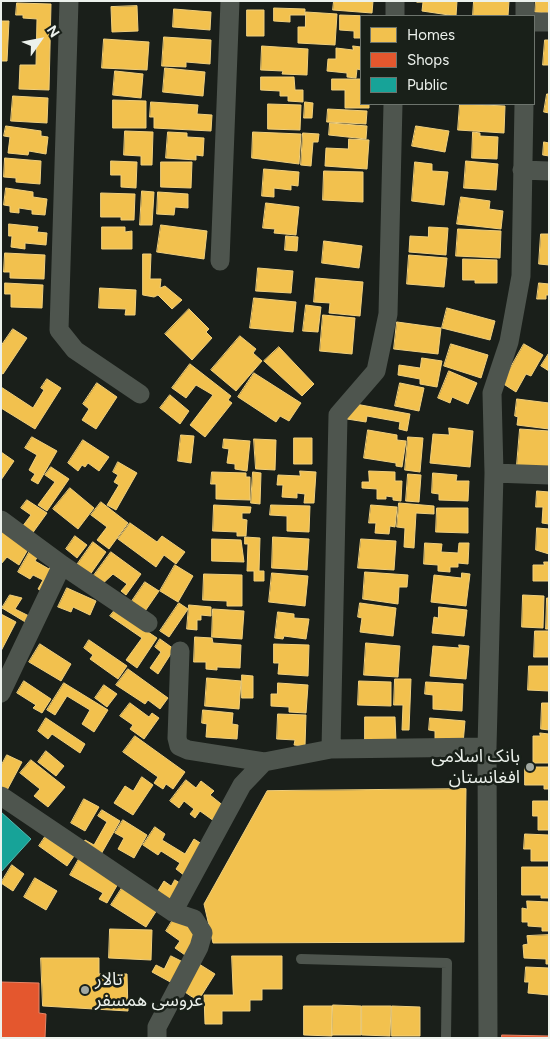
<!DOCTYPE html>
<meta charset="utf-8">
<style>
body{margin:0}
#map{position:relative;width:550px;height:1039px;overflow:hidden;background:#1a1f1a;font-family:Figtree,sans-serif}
canvas{display:block}
.frame{position:absolute;inset:0;border:2px solid #ecf1ec;pointer-events:none}
.legend{position:absolute;left:360px;top:15px;width:175px;height:90px;box-sizing:border-box;background:#192019;border:1px solid #6d746d;margin:0;padding:6px 9px;list-style:none;font-size:15px;color:#ecf1ec}
.legend li{display:flex;align-items:center;gap:10px;height:25px}
.legend b{width:25px;border:1px solid #6d746d}
.north{position:absolute;left:15px;top:15px;width:50px;height:50px;-webkit-text-stroke:4px #192019;paint-order:stroke;rotate:57deg;font-size:14px;font-weight:700;line-height:20px;text-align:center;color:#ecf1ec}
.north::after{content:'';display:block;margin:auto;width:18px;height:22px;background:#ecf1ec;clip-path:polygon(50% 0,100% 100%,50% 72%,0 100%)}
</style>
<div id="map">
<canvas width="550" height="1039"></canvas>
<div class="frame"></div>
<ul class="legend">
<li><b style="height:14px;background:#f2c14e"></b>Homes</li>
<li><b style="height:14px;background:#e4572e"></b>Shops</li>
<li><b style="height:14px;background:#17a398"></b>Public</li>
</ul>
<div class="north">N</div>
</div>
<script>
const ctx = document.querySelector('canvas').getContext('2d');
ctx.lineJoin = 'round';
function paint(path, color) { ctx.fillStyle = color; ctx.fill(path, 'evenodd'); }
function stroke(path, color, width, dash) { ctx.strokeStyle = color; ctx.lineWidth = width; ctx.lineCap = dash ? 'butt' : 'round'; ctx.setLineDash(dash || []); ctx.stroke(path); }
function write(font, color, halo, rows, align = 'center') {
  ctx.font = font + ' Figtree,"Noto Sans Arabic",sans-serif'; ctx.lineWidth = 5; ctx.setLineDash([]); ctx.textBaseline = 'middle'; ctx.strokeStyle = halo; ctx.fillStyle = color; for (const [text, x, y, turn = 0] of rows) {
    ctx.save(); ctx.translate(x, y); ctx.rotate((+turn || 0) * Math.PI / 180); ctx.textAlign = isNaN(turn) ? turn : align; if (halo) ctx.strokeText(text, 0, 0); ctx.fillText(text, 0, 0); ctx.restore();
  }
}
const homes = new Path2D(`
 M334,1h39l-1,12 -39,-3z
 M457,1l-1,15 -34,-5 1,-9h-6z
 M474,1h35l-1,15h-35z
 M536,1h13l-1,12 -13,-1z
 M17,3l34,1 -2,86 -30,-1 1,-24h16l1,-46 -14,-1v-3h-7z
 M137,6l1,25 -26,1 -1,-25z
 M274,8l31,1v6h-15v7l-16,-1z
 M174,9l37,3 -1,18 -37,-3z
 M247,10h17v26h-17z
 M306,12l31,2 -2,31 -37,-2v-16h7z
 M340,15l29,1h-8v22h-7v-7l-14,-1z
 M1,21h8l-2,40h-6z
 M164,37l47,3 -1,24 -24,-2v5l-24,-1z
 M104,39l45,3 -2,28 -45,-2z
 M545,40h4v25h-6z
 M262,46l46,3 -1,26 -25,-1 1,-3 -22,-1z
 M353,46l8,1v23l-4,-1 -1,9 -9,-1v-4l-20,-2 1,-12h8v-11l17,2z
 M165,68l40,4 -2,24 -40,-4z
 M115,71l28,3 -2,24 -28,-3z
 M261,77h33l1,13h8v12l-15,-1v-5h-8v-5l-19,-1z
 M332,79h29v25h8v4h-24v-18h-13z
 M547,94h2v19l-5,-1z
 M13,96l35,2 -1,25 -36,-2z
 M113,100l33,1v27h-33z
 M151,102l47,3 -1,9 15,1 -1,16 -57,-3v-11h-4z
 M305,102l8,1 -1,15h-8z
 M268,104l33,1 -1,25 -32,-1z
 M460,104l45,2 -1,27 -46,-3z
 M328,109l39,2 -1,13 -39,-2z
 M330,123l37,3 -1,13 -37,-4z
 M6,126l35,5v5l7,1 -2,17 -17,-3 -1,4 -20,-2 2,-16 -6,-1z
 M416,126l33,5 -4,21 -33,-6z
 M125,131l28,1 -1,33h-11v-9l-17,-1z
 M168,132l19,1v4l17,1 -1,18 -7,-1v5l-30,-2z
 M253,132l48,2 -2,30 -47,-6z
 M473,132l7,1v3l18,1 -1,22 -25,-1z
 M303,133l16,1 -1,8h-5l-2,24 -10,-1z
 M349,139l20,1 -2,29 -42,-3 1,-18 22,1z
 M544,142l5,1v13l-6,-1z
 M5,158l36,3 -1,23 -24,-2v-4l-12,-1z
 M111,161l26,1 -1,26 -15,-1v-12h-10z
 M466,161l32,3 -2,26 -32,-2z
 M161,162h31l-1,26 -30,-1z
 M415,162l17,2v7l16,1 -4,33 -32,-4z
 M264,169l35,3 -1,14 -7,-1v5l-17,-2v9l-12,-1z
 M324,171l39,1v30l-40,-2z
 M6,188l27,4v5l14,2 -2,16 -13,-1v-4l-13,-2v5l-9,-1v-6l-6,-1z
 M142,191l12,1 -2,33h-12z
 M158,192l30,2v14l-13,-1 -1,8 -17,-1z
 M101,193l34,1 -1,26h-13v-3h-20z
 M461,197l29,4 -1,8 14,2 -2,18 -44,-5z
 M266,203l33,4 -3,28 -22,-2 1,-4 -12,-1z
 M9,224l29,3 -1,5 10,1 -1,12 -21,-2v6l-14,-2 1,-11h-3z
 M161,225l46,6 -3,28 -47,-7z
 M102,227h23v5l7,-1v18h-30z
 M429,227l19,1 -2,27 -37,-3 1,-16 18,1z
 M458,229l43,2 -1,27 -44,-2z
 M541,234h8v31l-10,-1z
 M286,236l12,1 -1,14 -12,-1z
 M324,241l38,5 -3,22 -37,-5z
 M5,253l40,2 -1,24 -34,-1v-6h-6z
 M143,254h8l-1,25h11l-1,9 5,-2 17,14 -10,9 -14,-14 -4,2 -11,-2z
 M409,255l38,3 -3,29 -37,-3z
 M463,259l34,1v23h-22v-3h-12z
 M258,268l35,3 -2,22 -35,-2z
 M316,278l47,4 -3,34 -31,-3 1,-10 -16,-1z
 M5,283l38,2 -1,23 -31,-1v-13h-6z
 M539,283l10,1v11h-3v4h-9z
 M100,288l36,2 -1,25h-10l1,-6 -27,-1z
 M254,298l42,4 -3,30 -43,-4z
 M306,305l15,2 -3,25 -15,-1z
 M447,308l48,13 -5,19 -48,-12z
 M189,309l20,20 -3,3 6,6 -20,22 -27,-26z
 M323,315l32,3 -3,36 -32,-3z
 M397,322l44,6 -3,26 -44,-5z
 M13,329l14,9 -24,36 -2,-1v-27z
 M240,336l16,13 -3,4 9,8 -26,30 -25,-21z
 M451,344l37,11 -7,23 -37,-12z
 M524,344l19,11 -12,21 -5,-2 -10,18 -14,-9z
 M279,347l35,37 -12,12 -38,-35z
 M549,353v18l-8,-5z
 M422,358l20,3 -5,26 -17,-3v-5l-22,-4 1,-10 21,3z
 M190,364l41,32 -3,4 4,3 -27,34 -15,-12 23,-30 -17,-10 -10,13 -14,-10z
 M449,371l28,12 -9,21 -16,-7 -2,6 -12,-5z
 M254,373l47,30 -12,18 -9,-5 -4,6 -38,-25z
 M47,379l14,9 -26,41 -34,-21v-21l32,21 11,-18 -3,-2z
 M97,383l20,14 -21,32 -14,-9 7,-11 -6,-5z
 M400,383l24,5 -5,23 -24,-5z
 M170,395l19,16 -9,13 -20,-16z
 M517,399l32,4v26l-32,-4 1,-8 -3,-1z
 M350,403l60,11 -3,17 -8,-2 1,-7 -33,-6 -1,6 -19,-3z
 M449,428l24,3 -3,36 -40,-4 3,-29 16,1z
 M520,429l29,2v37l-32,-3z
 M368,430l29,5v5l9,1 -4,26 -6,-1v-3l-32,-5z
 M181,435l13,1 -3,27 -13,-2z
 M32,437l25,14 -19,33 -7,-4 4,-6 -6,-4 8,-15 -12,-7z
 M408,437l15,1 -3,34 -15,-2z
 M294,438h18v26h-18z
 M224,439l26,2 -3,30 -12,-2v-5l-8,-1 2,-14 -6,-1z
 M254,439l22,1 -1,30 -19,-1z
 M83,440l26,17 -10,14 -11,-8 -3,4 -3,-2 -4,6 -10,-8z
 M1,452l13,9 -13,19z
 M118,462l19,11 -21,37 -9,-5 12,-20 -5,-3 4,-7 -5,-3z
 M51,467l18,12 -22,32 -9,-6 17,-23 -10,-7z
 M300,471l16,1 -2,31h-10l1,-9 -8,-1v5l-15,-1 1,-12h-6l1,-10 22,1z
 M369,471l26,1v9h7l-1,20 -8,-1v-3l-7,-1v3h-9v-10l-15,-1v-6h7z
 M212,472l34,1v4h4v23l-34,-1v-15h-5z
 M253,472l8,1 -1,31 -9,-1z
 M433,473l24,2 -1,6h13l-1,20 -29,-1v-6l-7,-1z
 M408,474l13,1 -2,27 -13,-1z
 M70,488l24,20 -16,21 -25,-20z
 M537,491l12,1v32l-7,-1 1,-16h-7z
 M27,500l20,13 -18,25 -10,-7 12,-16 -10,-7z
 M101,502l27,21 -19,26 -12,-9 10,-13 -16,-12z
 M399,503l35,3v8l-18,-1 -2,35 -10,-1 1,-19 -8,-1z
 M214,505l37,2 -1,6h-8v6l5,1 -1,16h-9v-4l-24,-1z
 M271,505l39,1 -1,26 -22,-1v-15l-17,-1z
 M371,505l26,2 -2,20 -5,-1 -1,8 -14,-1 1,-10h-7z
 M437,508h31v25l-32,-1z
 M130,523l27,19 5,-6 23,16 -9,12 -12,-9 -8,12 -38,-28z
 M537,528l12,1v25l-13,-4z
 M3,530l27,16 -11,19 -12,-8 -6,7v-31z
 M75,536l12,9 -10,13 -11,-9z
 M245,537l15,1 -1,33h5v10h-10v-10h-7l1,-27h-3z
 M273,537l36,2 -2,31 -35,-2z
 M212,539l29,1 3,22 -32,-1z
 M361,539l35,2 -2,29 -36,-2z
 M93,542l13,10 -19,27 -13,-10z
 M425,543l17,1 -1,8 17,1 1,-10h10l-1,21 -10,-1v4h-8v5l-12,-1v-6l-14,-1z
 M31,549l8,5 -4,7 14,8 3,-5 -7,29 -7,-4 5,-9 -10,-5 -3,4 -12,-7z
 M111,552l30,22 -15,21 -5,-4 6,-7 -14,-10 -15,14 -9,-6z
 M544,562h5v19h-16v-16h11z
 M175,565l18,11 -15,26 -18,-11z
 M365,572l43,3 -1,12h-8l-1,17 -35,-5z
 M272,573l36,3 -3,30 -36,-4z
 M462,573l8,1 -4,32 -35,-4 3,-27 27,3z
 M204,574l38,1v31h-15v-5l-24,-1z
 M145,582l14,9 -18,26 -13,-10z
 M67,588l29,13 -6,14 -17,-8 -2,5 -13,-5z
 M10,595l12,3 -7,11 16,8 -4,6 -25,-15z
 M523,595l21,1 -1,32 -21,-1z
 M547,598h2v31h-3z
 M179,603l9,6 -19,28 -9,-6z
 M360,603l36,5 -3,28 -33,-4 2,-14 -4,-1z
 M189,605l22,2v9l-10,-1v5h-4v10l-10,-1z
 M439,607l28,3 -3,26 -32,-3 2,-16 4,1z
 M213,609l31,2 -2,28 -30,-2z
 M115,610l42,28 -20,30 -11,-8 16,-22 -32,-22z
 M278,612l16,2v4l15,1 -3,20 -22,-3 -1,3 -8,-1z
 M1,614l15,8 -15,29z
 M535,631h14v26h-15z
 M195,637l17,1 1,5 28,2 -1,23 -23,-1v3l-11,-1v-7h-12z
 M160,639l14,10 -16,25 -8,-6 11,-16 -6,-5z
 M89,640l38,26 -9,13 -28,-20 3,-4 -9,-7z
 M366,643l34,3 -2,31 -34,-2z
 M40,644l31,20 -10,17 -32,-19z
 M274,644l35,1 -1,31 -30,-2 1,-11h-5z
 M459,645l10,1 -3,33 -36,-3 3,-30 26,2z
 M529,666h20v25l-21,-1z
 M128,669l40,29 -8,11 -12,-9 -3,4 -29,-19z
 M242,675l11,1v22h-11z
 M207,678l34,3 -2,28 -34,-3z
 M395,679h16l-2,51h-7l1,-25h-9z
 M24,681l27,18 -9,14 -9,-5 3,-3 -19,-12z
 M359,681l32,1v24l-33,-1z
 M426,682l37,2 -1,27 -29,-2v-14l-8,-1z
 M64,683l44,27 -14,22 -12,-8 8,-14 -23,-14 -12,19 -8,-5z
 M278,683l30,2 -2,28 -17,-1v-5l-18,-1v-12h6z
 M104,685l13,9 -10,13 -12,-9z
 M130,703l19,14 3,-4 7,5 -15,21 -14,-10 3,-4 -13,-9z
 M542,703h7v27l-8,-1z
 M203,710l30,3 -1,11 6,1 -1,14 -31,-2 1,-13 -5,-1z
 M278,714l28,1 -1,31 -11,-1 1,-5 -18,-1z
 M365,717h30l1,25h-31z
 M46,718l39,26 -5,9 -28,-19 -4,5 -10,-8z
 M430,718l35,3 -2,23 -28,-3v-10l-6,-1z
 M540,733l9,1v29h-16v-27h7z
 M135,736l50,36 -12,17 -7,-5 -3,5 -9,-6 4,-6 -35,-25z
 M46,751l18,15 -8,10 -18,-14z
 M7,755l15,7 -17,32 -4,-2v-26z
 M31,760l34,27 -17,20 -14,-11 6,-7 -20,-16z
 M525,767h24v22h-5v-4h-19z
 M142,777l11,8 -20,30 -19,-12 11,-17 8,5z
 M186,780l10,8 5,-7 13,10 -4,4 15,12 -11,14 -14,-10 -5,7 -5,-4 4,-5 -10,-8 -5,7 -9,-7z
 M466,789l-2,153 -251,1 -9,-39 63,-113z
 M84,799l15,8 -14,24 -14,-8z
 M533,801h16v29h-11v-14h-5z
 M102,810l18,11 -20,35 -18,-11 3,-5 9,5 13,-23 -9,-6z
 M123,820l24,15 -13,23 -16,-9 6,-11 -9,-5z
 M155,827l10,7 -3,6 23,14 9,-15 11,7 -20,30 -9,-7 4,-6 -19,-12 -3,4 -15,-10z
 M525,834l24,1v26h-18v-12h-7z
 M45,837l29,19 -7,10 -28,-20z
 M79,859l40,23 -12,21 -8,-4 4,-6 -33,-18z
 M12,865l12,9 -11,17 -12,-8z
 M522,867h27v31h-8v-3h-19z
 M35,878l22,13 -11,19 -22,-13z
 M175,880l8,5 -12,18 -15,-9 8,-13 7,5z
 M122,888l35,22 -11,17 -35,-22z
 M527,901l22,1v29h-7v-4l-14,-1v-4h-6v-14l5,1z
 M174,918l25,16 -14,21 -10,-7 5,-7 -14,-10z
 M110,929l42,1 -1,30 -42,-2z
 M549,935v29h-3v-5l-22,-1 -1,-13 5,-1 -1,-8z
 M171,956l14,7 -11,21 -22,-12 4,-7 8,4z
 M232,956h50v33h-20v11h-12v11h-28v13h-17l-1,-29h29z
 M41,958h58v16h28l1,37 -85,-5z
 M199,964l16,10 -17,27 -16,-11z
 M526,967l23,1v27l-21,-2 1,-11h-4z
 M333,1005l28,1v29h-29z
 M304,1006h28v30l-28,-1z
 M362,1006h29l-1,30 -28,-1z
 M392,1006l28,1v29h-28z`);
const shops = new Path2D(`
 M1,982l38,1v30l7,1 -1,24h-44z
 M502,1035l47,1v2h-47z`);
const public = new Path2D(`
 M1,812l30,27 -30,33z`);
const lane = new Path2D(`
 M301,959l146,4 -1,75`);
const street = new Path2D(`
 M69,1l-10,329 16,20 65,44
 M525,1v15
 M395,16v-15
 M534,22h15
 M522,170l27,1
 M220,261l10,-260
 M494,473l55,2
 M1,520l61,45 86,58
 M180,651l-3,87 2,8 9,4 76,12
 M1,693l61,-128
 M331,749l7,-334 38,-44 12,-57 5,-210
 M1,796l172,116 21,7 9,14 -4,14 -42,80v11
 M173,912l69,-127 22,-23 67,-13 156,-2
 M488,1038l-1,-291 7,-274 -2,-80 17,-51 12,-66 3,-172`);
const markers = [
 [530,767,5,"#a2a8a2"],
 [85,990,5,"#a2a8a2"]
];
const poiNames = [
 ["بانک اسلامی",520,757],
 ["افغانستان",520,778],
 ["تالار",95,980,"left"],
 ["عروسی همسفر",95,1001,"left"]
];
paint(homes, '#f2c14e');
stroke(homes, '#f0cf7d', 1);
paint(shops, '#e4572e');
stroke(shops, '#e68567', 1);
paint(public, '#17a398');
stroke(public, '#57bab1', 1);
stroke(lane, '#4e554e', 10);
stroke(street, '#4e554e', 19);
for (const [x, y, r, color] of markers) { const dot = new Path2D(); dot.arc(x, y, r, 0, 2 * Math.PI); ctx.fillStyle = color; ctx.fill(dot); stroke(dot, '#192019', 2); }
write('18px', '#ecf1ec', '#192019', poiNames, 'right');
</script>
